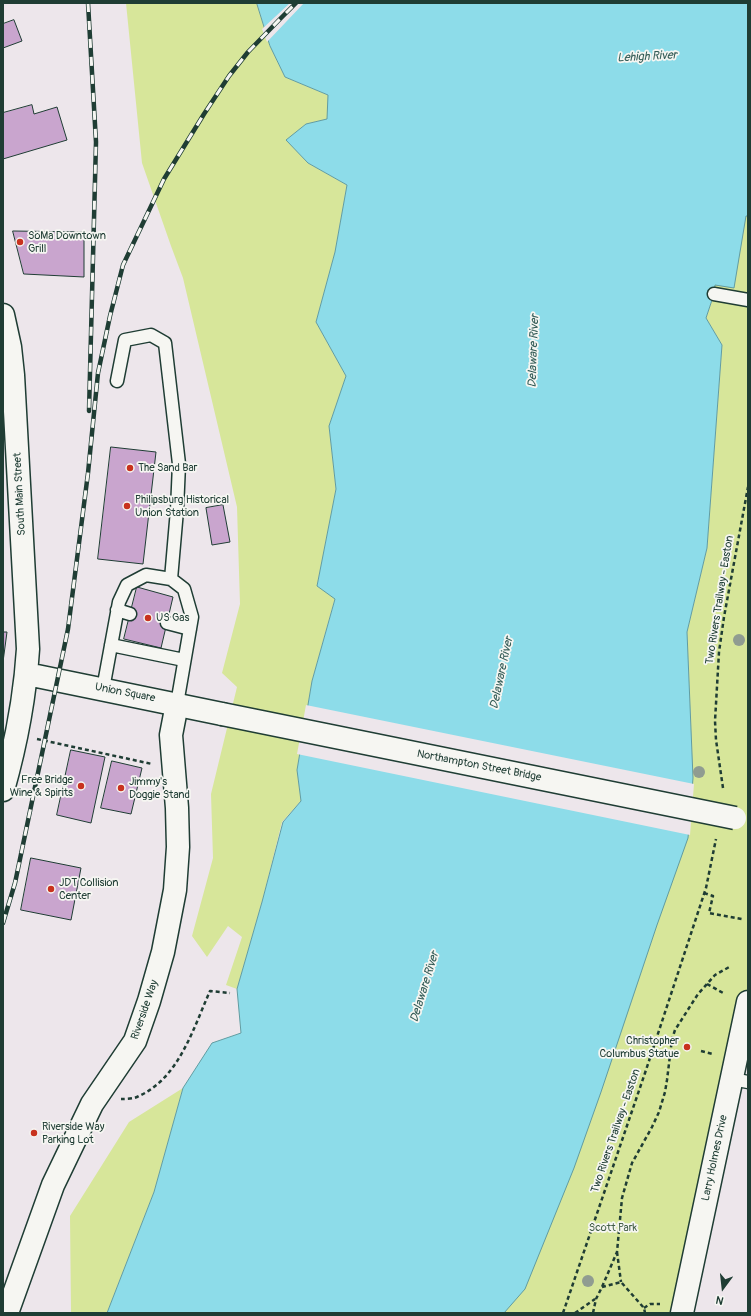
<!DOCTYPE html>
<style>
body{margin:0}
#map{position:relative;width:751px;height:1316px;overflow:hidden;background:#ede6eb;font-family:Pangolin,sans-serif}
canvas{display:block}
.frame{position:absolute;inset:0;border:4px solid #1f3d34;pointer-events:none}
.north{position:absolute;left:703px;top:1268px;width:40px;height:40px;-webkit-text-stroke:3px #f6f6f2;paint-order:stroke;rotate:195deg;font-size:11px;font-weight:700;line-height:16px;text-align:center;color:#1f3d34}
.north::after{content:'';display:block;margin:auto;width:14px;height:18px;background:#1f3d34;clip-path:polygon(50% 0,100% 100%,50% 72%,0 100%)}
</style>
<div id="map">
<canvas width="751" height="1316"></canvas>
<div class="frame"></div>
<div class="north">N</div>
</div>
<script>
const ctx = document.querySelector('canvas').getContext('2d');
ctx.lineJoin = 'round';
function paint(path, color) { ctx.fillStyle = color; ctx.fill(path, 'evenodd'); }
function stroke(path, color, width, dash) { ctx.strokeStyle = color; ctx.lineWidth = width; ctx.lineCap = dash ? 'butt' : 'round'; ctx.setLineDash(dash || []); ctx.stroke(path); }
function write(font, color, halo, rows, align = 'center') {
  ctx.font = font + ' Pangolin,sans-serif'; ctx.lineWidth = 3.5; ctx.setLineDash([]); ctx.textBaseline = 'middle'; ctx.strokeStyle = halo; ctx.fillStyle = color; for (const [text, x, y, turn = 0] of rows) {
    ctx.save(); ctx.translate(x, y); ctx.rotate((+turn || 0) * Math.PI / 180); ctx.textAlign = isNaN(turn) ? turn : align; if (halo) ctx.strokeText(text, 0, 0); ctx.fillText(text, 0, 0); ctx.restore();
  }
}
const green = new Path2D(`
 M126,3h131l13,43 15,31 43,18v24l-22,5 -19,16 21,23 39,22 -12,67 -19,70 30,54 -17,50 7,63 -19,97 18,12 -23,83 -15,89 4,31 -19,21 -20,80 -25,87 -11,-4 16,-48 -14,-11 -21,31 -15,-21 21,-78 -2,-64 26,-107 -15,-14 18,-69 -3,-97 -54,-229 -12,-32 -29,-83z
 M748,178v824l-66,311h-205l215,-555 -5,-126 20,-84 15,-203 -16,-27 8,-24 2,-89z
 M183,1088l-29,104 -47,121h-36l-1,-97 59,-94z`);
const water = new Path2D(`
 M257,3h491v213h-2l-12,72 -19,-3 -1,9 -8,24 16,27 -15,203 -20,84 6,146 -5,60 -31,87 -56,167 -27,76 -49,121 -21,24h-397l47,-121 29,-104 29,-45 29,-10 -4,-44 25,-87 21,-80 18,-21 -4,-31 15,-89 23,-82 -18,-13 19,-97 -7,-63 17,-50 -30,-54 19,-70 12,-67 -39,-22 -22,-23 20,-16 21,-5 1,-24 -43,-18 -15,-31z`);
const pier = new Path2D(`
 M290,3h14l-37,39 -5,-13z
 M306,705l388,79 -4,51 -393,-81z`);
const building = new Path2D(`
 M14,20l8,21 -19,7v-24z
 M32,105l2,9 23,-7 10,33 -64,19v-46z
 M13,231l71,1v45l-60,-3z
 M111,447l45,5 -13,112 -45,-5z
 M223,505l7,37 -18,3 -6,-37z
 M137,587l36,10 -12,51 -37,-9z
 M3,632h4l-4,30z
 M71,750l34,7 -14,66 -34,-8z
 M112,761l30,7 -11,46 -30,-6z
 M31,858l50,10 -10,52 -50,-10z`);
const path = new Path2D(`
 M37,739l115,25
 M723,788l-7,-48 -1,-19 4,-69 5,-35 24,-130
 M704,893l9,3 -4,17 33,6
 M707,984l18,10
 M701,1051l12,3
 M121,1099c5,0 13,0 18,-3 40,-18 54,-67 71,-105l20,2
 M617,1252l4,30
 M602,1287l19,-5 23,26 1,5
 M644,1308l6,-4h10
 M563,1313l82,-240 61,-185 10,-49
 M575,1313l20,-14
 M593,1313l3,-14 6,-12 15,-35 5,-54 10,-35 20,-36 7,-15 6,-20 2,-12 5,-41 3,-9 23,-36 17,-19 16,-9`);
const lane = new Path2D(`
 M714,294l34,6
 M117,381l8,-41 26,-5 14,8 14,121 -2,46 -6,69
 M117,610l13,4
 M167,623l23,6
 M111,645l73,15
 M103,689l16,-87 8,-17 19,-10 25,4 13,10 8,28 -15,87
 M732,1079l16,3`);
const street = new Path2D(`
 M7,1313l46,-128 39,-81 43,-63 14,-40 14,-49 12,-62 3,-43 -1,-39 -6,-73 6,-31`);
const primary = new Path2D(`
 M3,315l7,32 3,28 15,274c-3,48 -12,95 -25,141
 M27,674l195,40`);
const highway = new Path2D(`
 M682,1313l66,-311`);
const rail = new Path2D(`
 M88,3l8,139 -7,269
 M3,923l12,-40 53,-254 20,-156 10,-100 12,-57 13,-51 41,-86 40,-65 25,-38 19,-24 32,-33 16,-16`);
const primaryBridge = new Path2D(`
 M222,714l513,104`);
const trees = [
 [739,640],
 [699,772],
 [588,1281]
];
const markers = [
 [20,242,4,"#c8321e"],
 [130,468,4,"#c8321e"],
 [127,506,4,"#c8321e"],
 [148,618,4,"#c8321e"],
 [81,786,4,"#c8321e"],
 [121,788,4,"#c8321e"],
 [51,889,4,"#c8321e"],
 [687,1047,4,"#c8321e"],
 [34,1133,4,"#c8321e"]
];
const poiNames = [
 ["SoMa Downtown",28,236],
 ["Grill",28,249],
 ["The Sand Bar",138,468],
 ["Philipsburg Historical",135,500],
 ["Union Station",135,513],
 ["US Gas",156,618],
 ["Free Bridge",73,780,"right"],
 ["Wine & Spirits",73,793,"right"],
 ["Jimmy's",129,782],
 ["Doggie Stand",129,795],
 ["JDT Collision",59,883],
 ["Center",59,896],
 ["Christopher",679,1041,"right"],
 ["Columbus Statue",679,1054,"right"],
 ["Riverside Way",42,1127],
 ["Parking Lot",42,1140]
];
const streetNames = [
 ["South Main Street",20,494,-93],
 ["Two Rivers Trailway - Easton",720,600,-81],
 ["Union Square",125,693,11],
 ["Northampton Street Bridge",479,766,11],
 ["Riverside Way",145,1010,-71],
 ["Two Rivers Trailway - Easton",616,1131,-71],
 ["Larry Holmes Drive",715,1158,-78]
];
const parkNames = [
 ["Scott Park",613,1228]
];
const waterNames = [
 ["Lehigh River",647,57,-3],
 ["Delaware River",534,351,-88],
 ["Delaware River",502,673,-78],
 ["Delaware River",425,987,-73]
];
paint(green, '#d7e69a');
paint(water, '#8ddce9');
stroke(water, '#619ca1', 1);
paint(pier, '#ede6eb');
paint(building, '#c9a5ce');
stroke(building, '#1f3d34', 1);
stroke(lane, '#1f3d34', 15);
stroke(street, '#1f3d34', 25);
stroke(primary, '#1f3d34', 25);
stroke(highway, '#1f3d34', 25);
stroke(path, '#1f3d34', 2.5, [4, 3]);
stroke(lane, '#f6f6f2', 12);
stroke(street, '#f6f6f2', 22);
stroke(primary, '#f6f6f2', 22);
stroke(highway, '#f6f6f2', 22);
stroke(rail, '#1f3d34', 4.5);
stroke(rail, '#f6f6f2', 3, [9]);
stroke(primaryBridge, '#1f3d34', 25, []);
stroke(primaryBridge, '#f6f6f2', 22);
ctx.fillStyle = '#909c91';
for (const [x, y] of trees) { ctx.beginPath(); ctx.arc(x, y, 6, 0, 2 * Math.PI); ctx.fill(); }
for (const [x, y, r, color] of markers) { const dot = new Path2D(); dot.arc(x, y, r, 0, 2 * Math.PI); ctx.fillStyle = color; ctx.fill(dot); stroke(dot, '#f6f6f2', 1.5); }
write('11px', '#1f3d34', '#f6f6f2', poiNames, 'left');
write('11px', '#1f3d34', '#f6f6f2', streetNames);
write('11px', '#445f48', '#f6f6f2', parkNames);
write('italic 12px', '#355d58', '#f6f6f2', waterNames);
</script>
